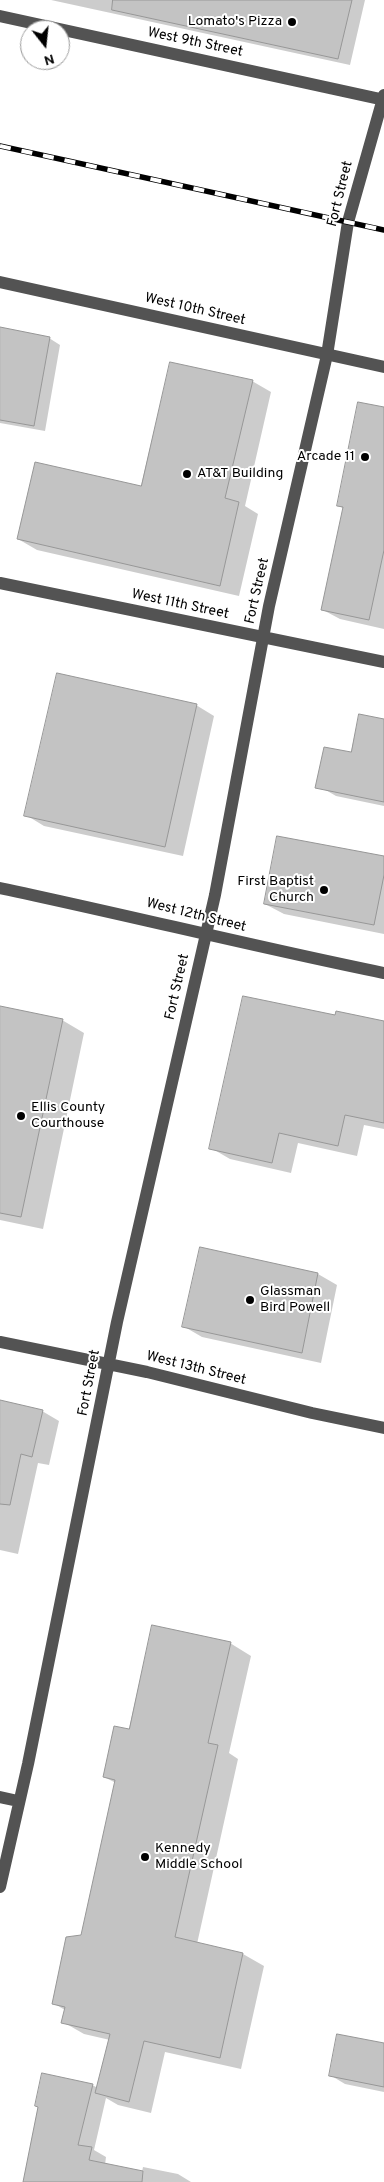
<!DOCTYPE html>
<style>
body{margin:0}
#map{position:relative;width:384px;height:2182px;overflow:hidden;background:#fff;font-family:Overpass,sans-serif}
canvas{display:block}
.north{position:absolute;left:20px;top:20px;width:50px;height:50px;box-sizing:border-box;background:#fff;border:1px solid #999;border-radius:50%;rotate:164deg;font-size:14px;font-weight:700;line-height:20px;text-align:center;color:#000}
.north::after{content:'';display:block;margin:auto;width:18px;height:22px;background:#000;clip-path:polygon(50% 0,100% 100%,50% 72%,0 100%)}
</style>
<div id="map">
<canvas width="384" height="2182"></canvas>
<div class="north">N</div>
</div>
<script>
const ctx = document.querySelector('canvas').getContext('2d');
ctx.lineJoin = 'round';
function paint(path, color) { ctx.fillStyle = color; ctx.fill(path, 'evenodd'); }
function stroke(path, color, width, dash) { ctx.strokeStyle = color; ctx.lineWidth = width; ctx.lineCap = dash ? 'butt' : 'round'; ctx.setLineDash(dash || []); ctx.stroke(path); }
function write(font, color, halo, rows, align = 'center') {
  ctx.font = font + ' Overpass,sans-serif'; ctx.lineWidth = 4; ctx.setLineDash([]); ctx.textBaseline = 'middle'; ctx.strokeStyle = halo; ctx.fillStyle = color; for (const [text, x, y, turn = 0] of rows) {
    ctx.save(); ctx.translate(x, y); ctx.rotate((+turn || 0) * Math.PI / 180); ctx.textAlign = isNaN(turn) ? turn : align; if (halo) ctx.strokeText(text, 0, 0); ctx.fillText(text, 0, 0); ctx.restore();
  }
}
const shadow = new Path2D(`
 M51,0h314l-15,65z
 M0,328l49,10 11,7 -15,86 -45,-8z
 M252,381l19,11 -26,114 13,8 -19,82 -202,-46 -19,-11 124,-51z
 M384,409v220l-44,-10 -17,-9 21,-101 -6,-4z
 M196,705l18,11 -31,140 -139,-30 -18,-11z
 M384,720v86l-48,-10 -19,-11 35,-31z
 M384,857v77l-100,-20 -19,-10z
 M0,1007l62,13 22,13 -41,196 -43,-9z
 M335,1017l49,5v107l-20,-4 -7,31 -59,-13 -7,30 -61,-14 -19,-11z
 M201,1248l117,26 19,11 -16,78 -119,-26 -19,-11z
 M0,1402l42,9 17,10 -10,44 -11,-2 -20,91 -18,-4z
 M230,1643l21,13 -22,97 9,6 -41,185 46,10 21,12 -23,103 -76,-17 -14,61 -33,-8 -12,-7 -12,52 12,7 -1,8 37,7 1,-5 35,7 13,8h-166l67,-97 6,3 12,-48 -26,-6 -21,-12 2,-12 -12,-7 29,-67 34,-153 -12,-6 26,-47z
 M384,2045v47l-39,-8 -15,-9z`);
const building = new Path2D(`
 M113,0h239l-14,59 -226,-49z
 M0,327l50,10 -16,89 -34,-6z
 M170,362l83,18 -28,118 14,4 -19,84 -203,-47 18,-77 106,24z
 M358,402l26,5v143l-15,70 -48,-10 22,-103 -6,-1z
 M57,673l140,31 -32,143 -141,-31z
 M359,714l25,5v83l-69,-14 9,-41 27,5z
 M277,836l107,20v19l-10,50 -110,-21z
 M243,996l92,19 1,-4 48,10v102l-39,-8 -7,31 -59,-13 -7,30 -63,-14z
 M0,1006l63,13 -42,198 -21,-4z
 M200,1247l118,26 -16,80 -120,-26z
 M0,1400l43,10 -11,47 -11,-3 -11,51 -10,-1z
 M152,1625l79,17 -23,101 10,2 -43,192 68,16 -23,105 -76,-17 -15,61 -34,-9 15,-59 -49,-11 4,-16 -13,-3 14,-67 15,-2 34,-155 -12,-3 11,-51 15,3z
 M337,2034l47,9v44l-55,-11z
 M42,2073l51,11 -15,61 14,2 -3,13 54,11 -1,11h-119l15,-75 -3,-1z`);
const minor = new Path2D(`
 M0,16l384,84
 M0,282l384,85
 M0,583l384,79
 M0,888c128,27 256,59 384,85
 M0,1342l147,30 165,41 72,15
 M0,1797l18,4
 M0,1887l28,-123 89,-442 98,-427 54,-289 58,-251 21,-133 36,-127`);
const rail = new Path2D(`
 M0,146l384,84`);
const markers = [
 [292,22,5,"#000"],
 [365,457,5,"#000"],
 [187,474,5,"#000"],
 [324,890,5,"#000"],
 [21,1116,5,"#000"],
 [250,1300,5,"#000"],
 [145,1857,5,"#000"]
];
const poiNames = [
 ["Lomato's Pizza",282,22,"right"],
 ["Arcade 11",355,457,"right"],
 ["AT&T Building",197,474],
 ["First Baptist",314,882,"right"],
 ["Church",314,898,"right"],
 ["Ellis County",31,1108],
 ["Courthouse",31,1124],
 ["Glassman",260,1292],
 ["Bird Powell",260,1308],
 ["Kennedy",155,1849],
 ["Middle School",155,1865]
];
const streetNames = [
 ["West 9th Street",195,43,12],
 ["Fort Street",341,194,-76],
 ["West 10th Street",195,310,13],
 ["Fort Street",258,591,-77],
 ["West 11th Street",180,605,12],
 ["West 12th Street",196,916,14],
 ["Fort Street",178,987,-77],
 ["West 13th Street",196,1369,14],
 ["Fort Street",90,1383,-79]
];
paint(shadow, '#0003');
paint(building, '#c3c3c3');
stroke(building, '#979797', 1);
stroke(minor, '#535353', 12);
stroke(rail, '#000', 5.5);
stroke(rail, '#fff', 4, [11]);
for (const [x, y, r, color] of markers) { const dot = new Path2D(); dot.arc(x, y, r, 0, 2 * Math.PI); ctx.fillStyle = color; ctx.fill(dot); stroke(dot, '#fff', 2); }
write('14px', '#000', '#fff', poiNames, 'left');
write('14px', '#000', '#fff', streetNames);
</script>
